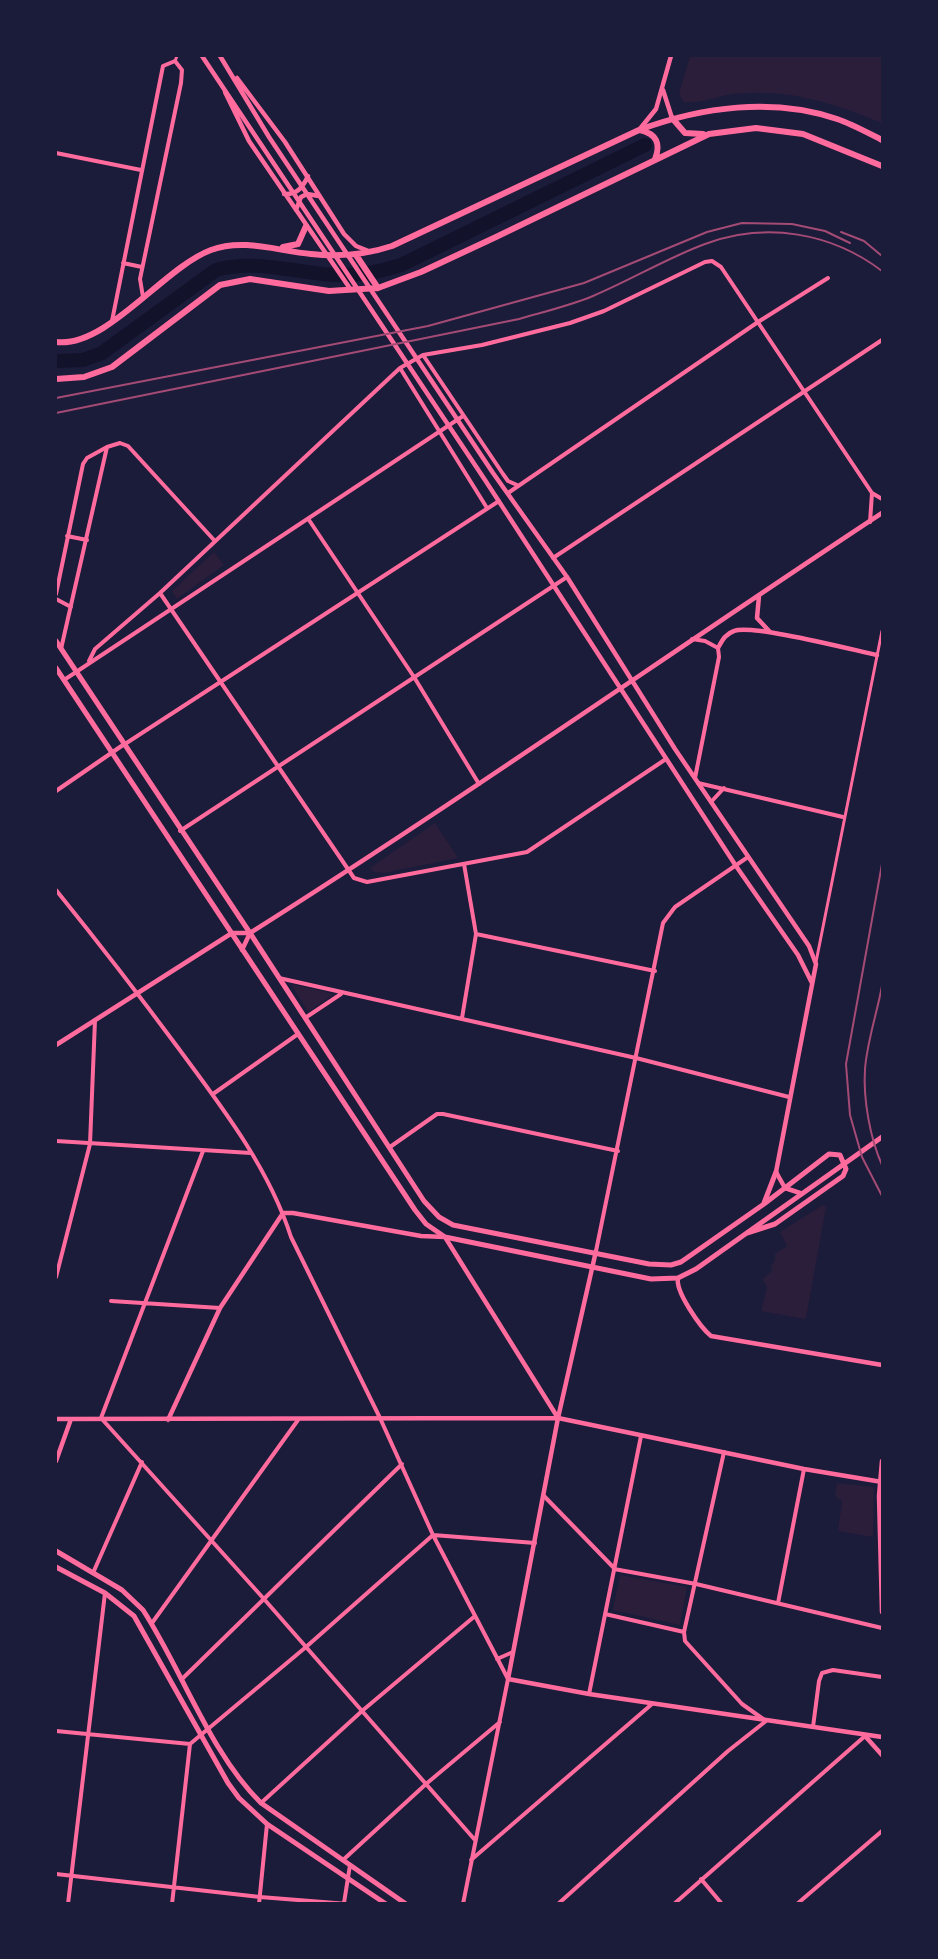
<!DOCTYPE html>
<style>
body{margin:0}
#map{position:relative;width:938px;height:1959px;overflow:hidden;background:#1b1b3a;font-family:Raleway,sans-serif}
canvas{display:block}
.frame{position:absolute;inset:0;border:57px solid #1b1b3a;pointer-events:none}
</style>
<div id="map">
<canvas width="938" height="1959"></canvas>
<div class="frame"></div>
</div>
<script>
const ctx = document.querySelector('canvas').getContext('2d');
ctx.lineJoin = 'round';
function paint(path, color) { ctx.fillStyle = color; ctx.fill(path, 'evenodd'); }
function stroke(path, color, width, dash) { ctx.strokeStyle = color; ctx.lineWidth = width; ctx.lineCap = dash ? 'butt' : 'round'; ctx.setLineDash(dash || []); ctx.stroke(path); }
const green = new Path2D(`
 M690,56h192v67c-48,-20 -95,-35 -148,-29 -17,2 -33,10 -50,8l-5,-8z
 M214,552l10,13 -47,34 -5,-8z
 M435,823l23,35 -74,15 -10,-1 -4,-4z
 M291,984l43,10 -26,18z
 M823,1205l3,2 -20,111 -2,1 -43,-8 6,-23 -4,-9 9,-8 -1,-5 4,-5v-7l12,-8 -7,-14z
 M837,1483l37,4 -1,50 -35,-6 4,-29 -7,-7z
 M620,1575l67,12 -7,38 -67,-15z`);
const river = new Path2D(`
 M56,361l27,-1 19,-7 114,-83c34,-10 71,0 106,4 26,3 55,-1 79,-9l244,-120`);
const pedestrian = new Path2D(`
 M175,61l2,-5
 M816,962l66,-331`);
const minor = new Path2D(`
 M56,153l85,17
 M123,263l19,4
 M112,321l51,-255 12,-5 7,9 -1,13 -41,196 3,18
 M423,355l80,119 5,7 9,4
 M400,368l87,140
 M107,447l13,-4 8,3 86,94
 M508,493l250,-171 70,-44
 M309,520l105,157 65,107
 M870,522l2,-29
 M67,536l20,4
 M553,558l329,-218
 M160,593l194,285 13,4 160,-30 139,-93
 M56,594l27,-130 4,-6 20,-11 -46,202
 M56,599l15,8
 M692,639l13,2 13,7 1,9 -24,121
 M89,661l6,-12 65,-56 240,-225 23,-13 59,-10 88,-22 34,-12 101,-49 7,-1 9,6 151,226 10,6
 M64,680l399,-264
 M125,744l374,-243
 M698,783l145,34
 M711,802l13,-14
 M180,831l387,-254
 M56,890c42,52 83,105 123,159 43,58 90,119 112,188l89,181 53,117 75,144 -45,225
 M476,934l179,37
 M279,978l357,80 153,39
 M305,1018l36,-24
 M462,1018l14,-84 -12,-70
 M213,1094l85,-60
 M56,1141l195,12
 M390,1147l47,-33h6l175,37
 M203,1151l-102,267 163,181 211,241
 M596,1251l67,-328 12,-16 73,-50
 M56,1277l34,-133 5,-124
 M111,1301l109,7
 M544,1496l70,72
 M614,1569l82,15 186,44
 M93,1573l49,-111
 M778,1603l26,-134
 M605,1614l79,18
 M152,1623l146,-203
 M497,1659l16,-7
 M182,1679l220,-215
 M589,1694l52,-258
 M813,1727l6,-46 3,-8 11,-3 49,7
 M56,1731l134,13
 M261,1803l101,-92 113,-95
 M343,1860l83,-76 74,-62
 M471,1860l181,-156
 M56,1874l204,23 88,7
 M701,1879l21,25
 M344,1903l6,-38
 M68,1904l37,-311
 M172,1904l18,-160 116,-97 127,-112 102,8
 M259,1904l8,-80
 M558,1904l170,-153 38,-30 -24,-17 -57,-63 -1,-9 40,-180
 M674,1904l191,-168
 M797,1904l85,-73`);
const tertiary = new Path2D(`
 M202,56l283,424 251,386 62,89 14,28
 M220,56l49,81 224,336 74,104 108,172 134,197 7,18 -40,208 9,16 15,5
 M237,78l48,64 59,92 12,12 15,6
 M663,90l9,28
 M225,92l24,49 102,149
 M639,130l17,-21 15,-53
 M284,194c13,1 19,-7 24,-18
 M296,210l5,-13 6,-3 12,2
 M759,596l-2,22 13,14
 M718,648c4,-7 7,-14 16,-17 18,-7 119,19 143,24
 M56,791l67,-46
 M242,950l8,-17
 M56,1045l176,-112h18c214,-135 421,-281 632,-420
 M596,1251l-38,167 -50,261 81,15 293,43
 M678,1278c-3,13 22,49 33,58l171,29
 M56,1419l502,-1 246,51 78,13
 M168,1420l52,-112 63,-95h10l128,23 24,1 113,181
 M56,1461l15,-42
 M882,1461l-3,35 3,116
 M865,1736l17,19`);
const secondary = new Path2D(`
 M56,641l194,292 174,268 15,16 14,8 196,39 22,1 10,-3 83,-58 65,-50 11,1 6,14 -3,7 -68,48 -28,9
 M56,668l359,542 11,14 19,13 206,42 27,-1 18,-9 186,-132
 M764,1203l12,-31
 M56,1551l66,39 21,20c39,60 67,143 118,193l145,101
 M56,1567l49,26 29,23 94,167 11,15 28,26 119,80`);
const primary = new Path2D(`
 M672,118l13,15 18,1
 M640,130c17,4 21,14 15,29
 M283,247l15,-3 8,-18
 M356,255l22,33
 M56,342c51,6 107,-74 155,-92 32,-12 67,1 100,4 28,3 54,1 81,-8l247,-116c62,-23 134,-33 198,-11 15,5 31,14 45,21
 M56,379l28,-2 28,-10 108,-82 30,-6 79,12 49,-3 43,-16 75,-35 213,-103 47,-6 47,6 79,32`);
const rail = new Path2D(`
 M841,232l23,9 18,15
 M56,398l372,-72 156,-43 123,-51 35,-9 50,1 33,7 25,12
 M56,413l463,-94c24,-7 50,-13 74,-23 38,-16 74,-38 112,-52 61,-23 127,-11 177,27
 M882,864l-36,200 4,51 12,42 20,39
 M882,986c-5,27 -15,56 -17,83 -2,30 5,69 17,96`);
paint(green, '#2a1e3b');
stroke(river, '#12122b', 14);
stroke(pedestrian, '#ff6b9d', 3);
stroke(minor, '#ff6b9d', 4);
stroke(tertiary, '#ff6b9d', 4.5);
stroke(secondary, '#ff6b9d', 5);
stroke(primary, '#ff6b9d', 6);
stroke(rail, '#a44b75', 2);
</script>
